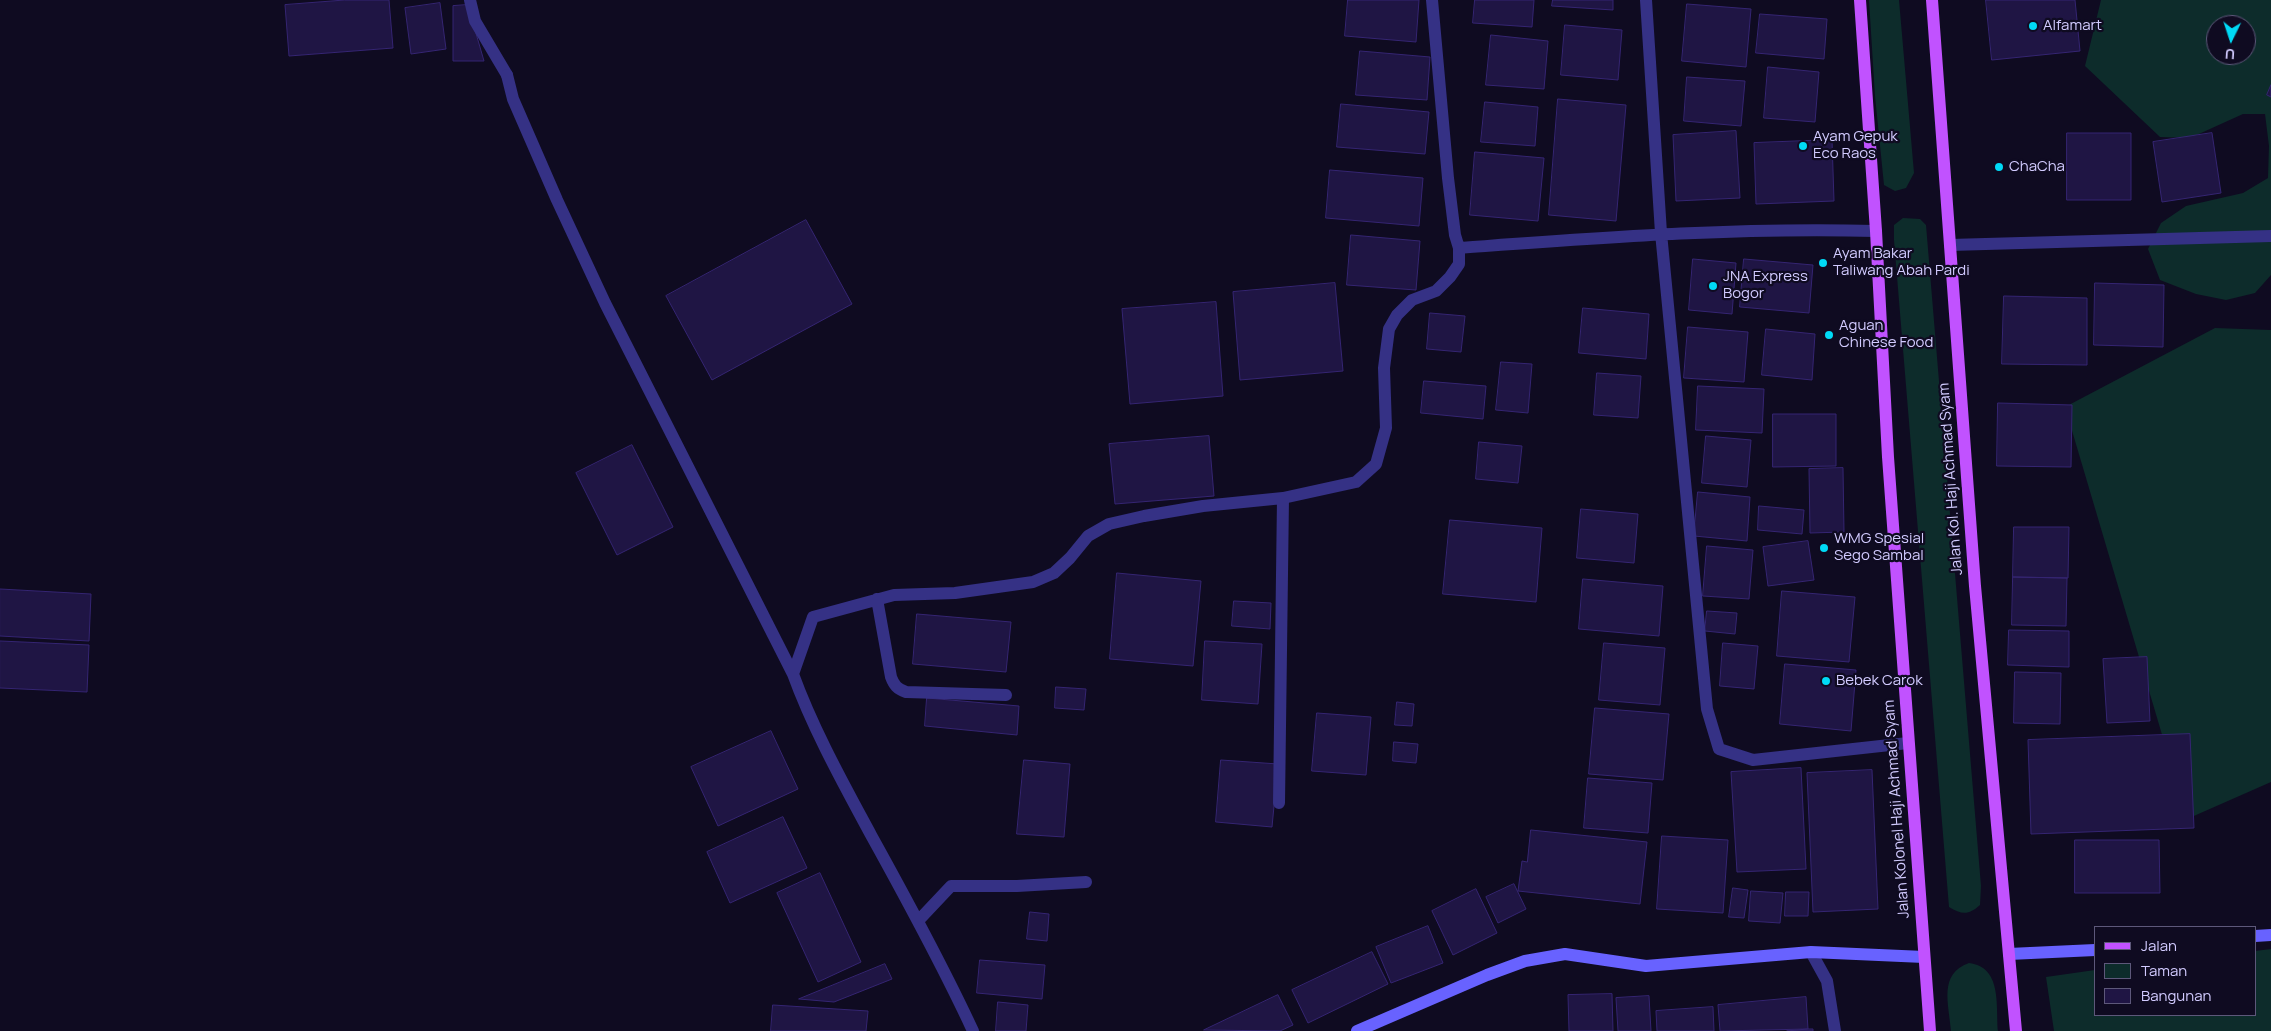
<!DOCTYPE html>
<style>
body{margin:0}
#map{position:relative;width:2271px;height:1031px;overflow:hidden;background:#0f0b21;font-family:Manrope,sans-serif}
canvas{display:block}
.legend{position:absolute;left:2094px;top:926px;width:162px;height:90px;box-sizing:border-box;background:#0f0b21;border:1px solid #5d587a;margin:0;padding:6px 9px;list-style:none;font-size:15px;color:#d2cbff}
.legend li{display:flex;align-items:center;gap:10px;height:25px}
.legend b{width:25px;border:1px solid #5d587a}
.north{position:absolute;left:2206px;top:15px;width:50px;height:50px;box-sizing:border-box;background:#0f0b21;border:1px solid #5d587a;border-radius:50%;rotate:184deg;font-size:14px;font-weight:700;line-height:20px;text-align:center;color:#d2cbff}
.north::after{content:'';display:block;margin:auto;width:18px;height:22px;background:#00daf6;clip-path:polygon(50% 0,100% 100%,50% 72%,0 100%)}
</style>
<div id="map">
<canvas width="2271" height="1031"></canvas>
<ul class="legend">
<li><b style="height:6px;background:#c152ff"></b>Jalan</li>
<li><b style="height:14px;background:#0d2c2b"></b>Taman</li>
<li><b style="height:14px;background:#1f1544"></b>Bangunan</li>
</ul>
<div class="north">U</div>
</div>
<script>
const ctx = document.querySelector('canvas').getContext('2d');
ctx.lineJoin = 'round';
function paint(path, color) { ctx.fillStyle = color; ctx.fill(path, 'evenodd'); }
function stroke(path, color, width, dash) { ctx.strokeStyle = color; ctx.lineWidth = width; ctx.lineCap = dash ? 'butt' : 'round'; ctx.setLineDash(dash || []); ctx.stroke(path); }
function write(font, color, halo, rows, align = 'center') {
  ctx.font = font + ' Manrope,sans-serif'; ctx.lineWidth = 4.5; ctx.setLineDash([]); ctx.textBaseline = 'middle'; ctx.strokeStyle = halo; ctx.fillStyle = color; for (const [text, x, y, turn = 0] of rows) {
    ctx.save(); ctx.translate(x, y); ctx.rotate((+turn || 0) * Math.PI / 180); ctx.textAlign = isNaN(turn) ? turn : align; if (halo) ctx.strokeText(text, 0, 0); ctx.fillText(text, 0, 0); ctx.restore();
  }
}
const green = new Path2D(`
 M1869,0h30l15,173 -8,15 -11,3 -11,-6 -9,-89z
 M2101,0h170v275l-16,18 -29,7 -30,-6 -36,-14 -12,-31 13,-26 25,-17 57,-13 25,-15 1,-32 -4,-32h-22l-53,24 -30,-1 -75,-71zM2216,25h30v30h-30z
 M1903,218l17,1 6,6 55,661 -1,19c-11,10 -18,10 -31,2l-55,-667v-15z
 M2215,328l56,2v452l-84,37 -122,-412z
 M2271,949v82h-217l-8,-54 49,-7v45h160v-64z
 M1969,963c33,4 27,42 29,68h-47c-2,-27 -13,-57 18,-68z`);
const building = new Path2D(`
 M345,0h44l4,48 -104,8 -4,-51z
 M1348,0h71l-3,42 -71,-6z
 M1475,0h59l-2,27 -59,-4z
 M1553,0h60v10l-61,-4z
 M1986,0h89l5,51 -88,9z
 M440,3l6,46 -35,5 -6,-46z
 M1687,4l64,5 -5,58 -64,-6z
 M467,5l6,18 11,38h-31v-55z
 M1760,14l67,5 -3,40 -68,-6z
 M1565,25l57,5 -4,50 -57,-5z
 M1491,35l57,6 -4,48 -58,-4z
 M1360,51l70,6 -3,43 -71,-5z
 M1768,67l51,5 -4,50 -51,-4z
 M1687,77l58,4 -4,45 -57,-5z
 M2271,85v12l-4,-2z
 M1558,99l68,6 -10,116 -67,-6z
 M1485,102l53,5 -3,39 -54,-4z
 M1341,104l88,8 -4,42 -88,-7z
 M1736,131l4,67 -64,3 -3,-66z
 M2067,133h64v67h-64z
 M2212,133l9,60 -59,9 -9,-60z
 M1832,140l2,61 -78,3 -2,-61z
 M1475,152l69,6 -6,63 -68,-6z
 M1330,170l93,8 -4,48 -93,-8z
 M806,220l46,84 -140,76 -46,-84z
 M1351,235l69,6 -4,49 -69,-5z
 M1693,259l43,4 -4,51 -43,-4z
 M1744,259l69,6 -4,48 -69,-6z
 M1335,283l8,88 -103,9 -7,-88z
 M2095,283l69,2 -1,62 -69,-2z
 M2004,296l83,2v67l-85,-1z
 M1216,302l7,94 -93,8 -8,-95z
 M1583,308l66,6 -3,45 -67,-6z
 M1430,313l35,3 -4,36 -34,-3z
 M1688,327l60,5 -4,50 -60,-4z
 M1766,329l49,5 -3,46 -50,-5z
 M1501,362l31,2 -4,49 -32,-3z
 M1597,373l44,3 -3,42 -44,-3z
 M1424,381l62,5 -3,33 -62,-6z
 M1698,386l66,3 -2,44 -66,-3z
 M1998,403l74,2 -1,62 -74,-1z
 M1773,414h63v52l-63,1z
 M1209,436l5,60 -99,8 -6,-60z
 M1706,436l45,4 -4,47 -45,-4z
 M1479,442l43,4 -4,37 -42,-4z
 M632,445l41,82 -56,28 -41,-82z
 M1843,468l1,64 -34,1 -1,-64z
 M1698,492l52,5 -3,44 -53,-5z
 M1759,506l45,4 -2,24 -44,-4z
 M1581,509l57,5 -4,49 -57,-5z
 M1450,520l92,8 -6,74 -93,-8z
 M2014,527h55l-1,51 -55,-1z
 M1808,541l6,39 -46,6 -5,-39z
 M1707,546l46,4 -4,49 -46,-3z
 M1117,573l84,8 -8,85 -83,-7z
 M2013,577l54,1 -1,48 -54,-1z
 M1583,579l80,7 -4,50 -80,-7z
 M0,589l91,5 -2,47 -89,-5z
 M1782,591l73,6 -6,65 -72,-6z
 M1234,601l37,2 -1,26 -38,-3z
 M1707,611l30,2 -2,21 -30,-3z
 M917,614l94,8 -5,50 -93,-8z
 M2009,630l60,1v36l-61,-2z
 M0,641l89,4 -2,47 -87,-4z
 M1205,641l57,3 -4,60 -56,-4z
 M1604,643l61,5 -5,57 -61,-5z
 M1723,643l35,3 -4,43 -34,-3z
 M2147,657l3,64 -43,2 -4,-64z
 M1785,664l71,6 -5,61 -71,-7z
 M2015,672l46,1 -1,51 -46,-1z
 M1056,687l30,2 -2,21 -29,-2z
 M927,698l92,8 -2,29 -92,-9z
 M1397,702l17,2 -2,22 -17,-1z
 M1595,708l74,6 -6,66 -74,-6z
 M1317,713l54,4 -5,58 -54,-4z
 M771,731l27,58 -80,37 -27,-59z
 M2190,734l4,94 -163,6 -3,-94z
 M1394,742l24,2 -2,19 -23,-2z
 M1024,760l46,4 -6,73 -47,-3z
 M1221,760l57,4 -6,63 -56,-5z
 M1801,768l5,101 -69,3 -6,-100z
 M1872,770l6,139 -65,3 -6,-139z
 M1588,778l64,5 -4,50 -64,-5z
 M783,817l24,51 -77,35 -23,-51z
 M1531,830l116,12 -7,62 -122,-13 4,-30 5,1z
 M1662,836l66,4 -5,73 -66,-4z
 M2075,840h84l1,53h-85z
 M820,873l41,89 -43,20 -41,-89z
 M1514,884l12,25 -28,14 -12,-26z
 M1733,888l15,2 -4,28 -15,-1z
 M1476,889l21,44 -44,22 -21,-44z
 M1751,891l32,2 -3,30 -31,-2z
 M1786,892h23l-1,24h-23z
 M1030,912l19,2 -2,27 -20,-2z
 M1428,926l15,37 -52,20 -15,-36z
 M1372,952l16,32 -80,39 -16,-33z
 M980,960l65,5 -3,34 -65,-6z
 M885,964l7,15 -58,23 -35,-3z
 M1612,994l1,37h-44l-1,-36z
 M1278,995l15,30 -13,6 -76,-1z
 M1649,996l2,35h-33l-2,-33z
 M1806,997l2,32 -88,2 -2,-26z
 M998,1002l30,3 -2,26h-30z
 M773,1005l95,6 -2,20h-95z
 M1713,1007l1,24h-57l-1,-20z
 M1808,1029h5v2h-26z`);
const lane = new Path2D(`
 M470,0l5,21 32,54
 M1811,952l16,29 8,50`);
const street = new Path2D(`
 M1646,0l15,233 46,476 12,40 34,11 155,-17
 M507,75l6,24 44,101 48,103 188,371c20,55 50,109 78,161 36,65 71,129 102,196
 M1950,245l321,-9
 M1459,248c139,-10 278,-21 417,-17
 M877,599l14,78c3,8 6,12 15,15l100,3
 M793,674l20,-57 81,-22 61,-2 78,-11 21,-9 16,-15 18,-22 21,-12 35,-8 59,-10 80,-8 73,-16 20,-18 10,-36 -2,-60 5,-39 8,-14 15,-15 24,-9 14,-14 9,-13v-16l-4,-13 -7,-57 -16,-178
 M1279,803l4,-305
 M918,921l33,-35h66l69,-4`);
const secondary = new Path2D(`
 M2255,936l16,-1
 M2009,954l86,-4
 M1357,1031l130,-56 38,-14 40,-7 81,12 165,-14 113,5`);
const primary = new Path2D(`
 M1860,0l16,231 12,226 42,574
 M1932,0l43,586 41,445`);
const markers = [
 [2033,26,5,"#00daf6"],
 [1803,146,5,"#00daf6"],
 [1999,167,5,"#00daf6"],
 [1823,263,5,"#00daf6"],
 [1713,286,5,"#00daf6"],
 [1829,335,5,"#00daf6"],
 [1824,548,5,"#00daf6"],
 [1826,681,5,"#00daf6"]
];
const poiNames = [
 ["Alfamart",2043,26],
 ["Ayam Gepuk",1813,137],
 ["Eco Raos",1813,154],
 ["ChaCha",2009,167],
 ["Ayam Bakar",1833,254],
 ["Taliwang Abah Pardi",1833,271],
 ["JNA Express",1723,277],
 ["Bogor",1723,294],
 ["Aguan",1839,326],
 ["Chinese Food",1839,343],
 ["WMG Spesial",1834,539],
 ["Sego Sambal",1834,556],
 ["Bebek Carok",1836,681]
];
const streetNames = [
 ["Jalan Kol. Haji Achmad Syam",1951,479,-94],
 ["Jalan Kolonel Haji Achmad Syam",1897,809,-94]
];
paint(green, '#0d2c2b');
paint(building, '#1f1544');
stroke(building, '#352572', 1);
stroke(lane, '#353185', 12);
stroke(street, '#353185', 12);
stroke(secondary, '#6862ff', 12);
stroke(primary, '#c152ff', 12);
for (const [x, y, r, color] of markers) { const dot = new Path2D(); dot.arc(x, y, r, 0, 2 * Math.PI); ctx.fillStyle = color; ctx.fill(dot); stroke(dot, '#0f0b21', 2); }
write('15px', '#d2cbff', '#0f0b21', poiNames, 'left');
write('15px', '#d2cbff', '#0f0b21', streetNames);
</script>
